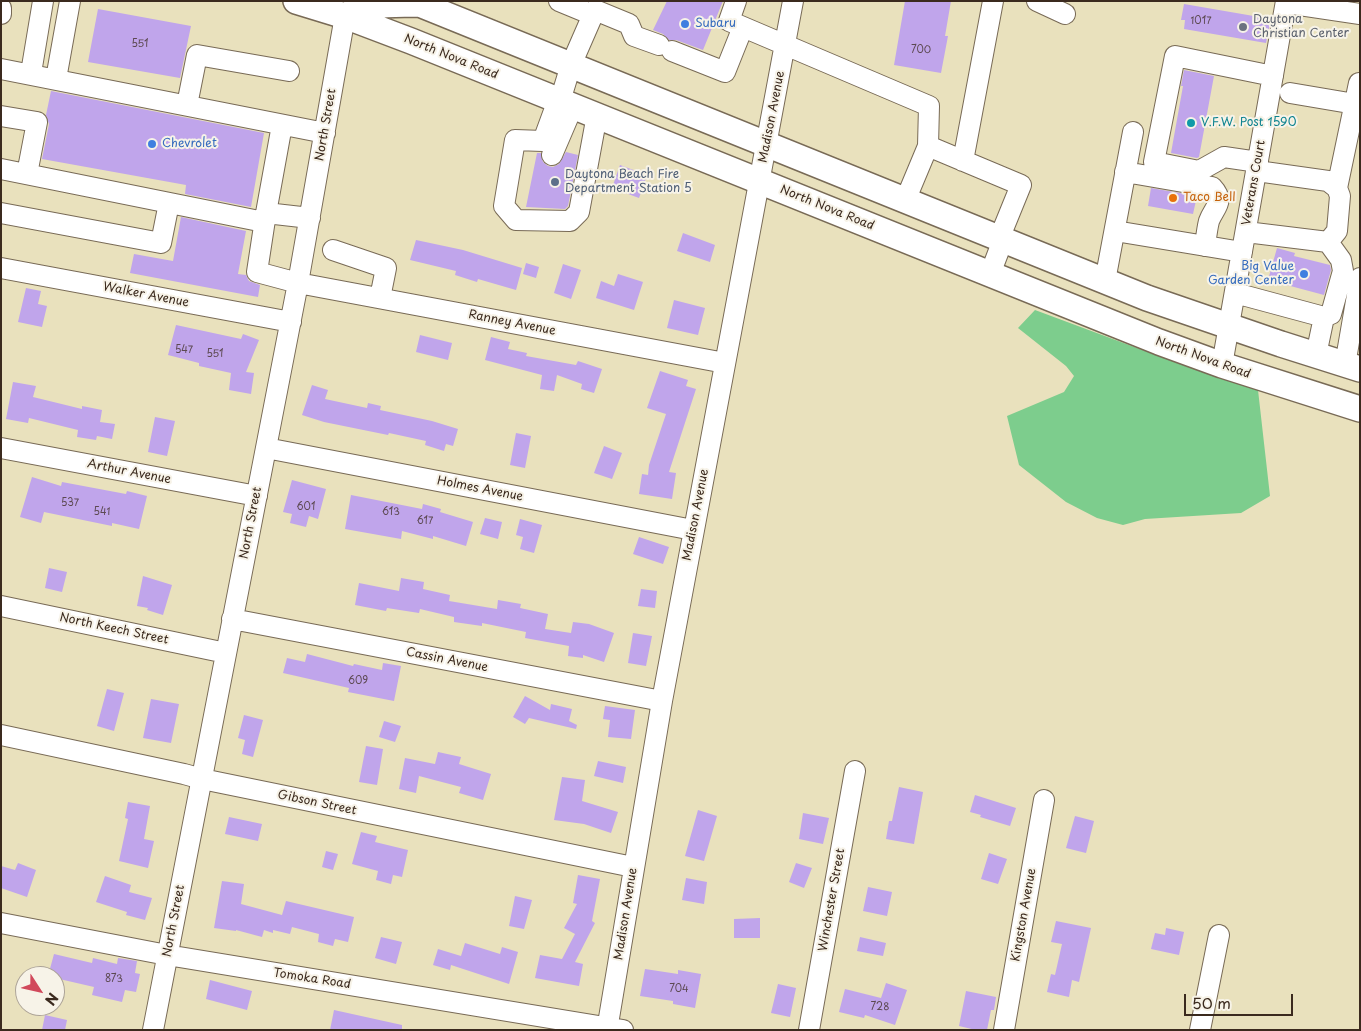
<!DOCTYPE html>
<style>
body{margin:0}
#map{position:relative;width:1361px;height:1031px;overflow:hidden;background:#e9e1bd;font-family:"Playpen Sans",sans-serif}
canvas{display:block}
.frame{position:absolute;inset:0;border:2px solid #3b2a1e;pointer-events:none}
.north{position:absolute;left:15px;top:966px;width:50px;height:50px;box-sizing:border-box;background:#f7f3e8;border:1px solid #aca397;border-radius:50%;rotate:125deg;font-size:14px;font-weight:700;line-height:20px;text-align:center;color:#3b2a1e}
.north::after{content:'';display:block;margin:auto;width:18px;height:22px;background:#d1495b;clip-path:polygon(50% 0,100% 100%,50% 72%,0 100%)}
.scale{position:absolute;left:1184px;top:994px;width:109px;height:22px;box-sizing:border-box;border:2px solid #3b2a1e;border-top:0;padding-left:6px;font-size:15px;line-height:18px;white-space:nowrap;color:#3b2a1e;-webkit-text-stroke:4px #f7f3e8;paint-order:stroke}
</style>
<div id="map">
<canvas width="1361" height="1031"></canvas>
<div class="frame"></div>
<div class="north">N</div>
<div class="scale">50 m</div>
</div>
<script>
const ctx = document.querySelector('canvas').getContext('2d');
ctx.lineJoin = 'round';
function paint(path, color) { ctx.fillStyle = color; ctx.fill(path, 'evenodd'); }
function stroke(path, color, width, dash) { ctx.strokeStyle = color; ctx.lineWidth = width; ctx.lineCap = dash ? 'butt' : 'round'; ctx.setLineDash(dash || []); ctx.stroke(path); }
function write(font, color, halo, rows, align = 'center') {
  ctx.font = font + ' "Playpen Sans",sans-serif'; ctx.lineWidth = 4; ctx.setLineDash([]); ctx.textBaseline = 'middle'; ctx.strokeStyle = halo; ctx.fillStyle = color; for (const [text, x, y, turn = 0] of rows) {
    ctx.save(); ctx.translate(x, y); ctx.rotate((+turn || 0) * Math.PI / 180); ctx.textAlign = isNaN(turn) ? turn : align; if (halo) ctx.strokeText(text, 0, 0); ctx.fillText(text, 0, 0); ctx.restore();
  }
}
const green = new Path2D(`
 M1035,310l153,57 70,23 12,106 -29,17 -96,6 -22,6 -26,-7 -31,-16 -47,-37 -12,-49 57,-24 10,-16 -8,-10 -48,-38z`);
const building = new Path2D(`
 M667,1h56l-20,49 -27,-10h-7l-6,-6 -10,-4z
 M905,1h46l-6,35h3l-7,37 -47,-8z
 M1184,4l87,15 -5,24 -82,-14 1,-9h-4z
 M98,9l93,17 -11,52 -92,-16z
 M1184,70l30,6 -15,81 -2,1 -26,-5 12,-67h-2z
 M51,91l213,42 -13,74 -66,-13 1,-9 -144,-26 7,-35 -3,-9z
 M566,152l12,3 -10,51 -3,3 -39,-2 11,-54h4l2,9 5,4 5,1 6,-3z
 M620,165l27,10 -8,23 -27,-10z
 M1151,188l46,8 -4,18 -45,-8z
 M181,217l65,14 -8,43 8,1 3,6 11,4 -2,12 -128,-24 4,-19 39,7z
 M683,233l32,12 -5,17 -33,-11z
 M416,240l47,10 59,18 -6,22 -38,-11 -1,3 -22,-7 1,-4 -46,-11z
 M1277,248l18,5 -1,3 36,9 1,5 -7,25 -56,-15z
 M526,263l13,4 -3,11 -13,-4z
 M563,264l18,6 -10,29 -17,-6z
 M618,274l25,8 -9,28 -38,-12 5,-17 13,5z
 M26,288l15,3 -3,13 9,2 -5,21 -24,-5z
 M674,300l31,8 -7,27 -31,-7z
 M176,325l65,14 2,-5 16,6 -13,32 8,1 -3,21 -22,-4 2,-17 -32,-7v-3l-31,-8z
 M420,335l32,8 -4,17 -32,-8z
 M491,337l19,5 -2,7 19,4 -1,3 50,9 2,-4 24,8 -8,24 -13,-4 1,-5 -25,-9 -3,16 -14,-2 2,-14 -57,-15z
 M660,371l28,9 -2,6 10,3 -27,83 7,1 -4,26 -33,-5 3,-20 6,1 1,-10 17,-51 -19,-6z
 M13,382l23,4 -3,11 49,12v-3l20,4 -2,12 15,2 -3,15 -15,-3 -1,4 -19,-3 1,-7 -49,-12 -1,5 -22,-4z
 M312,385l16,5 -3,9 42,9 1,-5 13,3 -1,4 52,11 26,8 -5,17 -7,-2 -2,7 -19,-6 1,-4 -37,-8 -1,2 -64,-13 -22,-7z
 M155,417l20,4 -8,35 -19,-4z
 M516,433l15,3 -6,32 -15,-3z
 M604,446l18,7 -10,26 -18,-6z
 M32,477l29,9 1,-4 64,12 1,-3 20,5 -8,33 -27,-6v3l-68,-14 -3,11 -21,-6z
 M292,480l34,9 -8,30 -9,-3 -3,11 -16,-4 2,-9 -9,-2z
 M351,495l71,14 1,-5 18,5 -1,3 33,10 -7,24 -33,-10v3l-31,-8 -1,8 -56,-10z
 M485,518l17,4 -4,17 -18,-5z
 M520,519l22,6 -8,28 -14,-4 3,-12 -7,-2z
 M639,537l30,10 -6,17 -30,-10z
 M49,568l18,4 -5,20 -17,-4z
 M143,576l29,9 -9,30 -16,-5 1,-2 -11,-2z
 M401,578l23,4 -1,7 27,6 -1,6 48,8 1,-9 23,4 -1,4 28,6 -3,15 26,4 2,-11 16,2 25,9 -10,29 -21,-7v3l-15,-2 1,-10 -44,-8 1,-6 -44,-9v3l-28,-4v-5l-34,-8 -1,4 -32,-5 -1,3 -31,-6 4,-22 40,8z
 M641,589l16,2 -2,17 -17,-2z
 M633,633l19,3 -6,30 -18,-3z
 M307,654l46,12 1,-2 28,6 1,-7 18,3 -7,35 -46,-9 1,-4 -66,-15 4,-15 18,4z
 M107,689l17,4 -10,38 -17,-5z
 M525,696l25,14 1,-6 21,5 -3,12 8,4 -1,4 -47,-11 -4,6 -12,-7z
 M151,699l28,5 -8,39 -28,-5z
 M605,706l30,4 -4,29 -23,-2 2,-17 -7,-1z
 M244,715l19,5 -10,37 -11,-3 3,-14 -7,-2z
 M384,721l17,5 -6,16 -16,-5z
 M366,746l17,3 -6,36 -18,-3z
 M438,752l23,5 -2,7 32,10 -8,26 -24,-7 2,-6 -42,-11 -3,17 -17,-4 6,-31 30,6z
 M598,761l28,6 -3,16 -29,-7z
 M562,777l23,3 -3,21 36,11 -7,21 -27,-9 -30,-4z
 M899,787l24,5 -9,52 -28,-5 3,-18h3z
 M975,795l41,13 -6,18 -30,-9 1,-2 -11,-3z
 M128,802l22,4 -6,33 10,2 -6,27 -29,-7 9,-42 -3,-1z
 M698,810l19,6 -13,45 -19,-5z
 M803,813l26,5 -6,26 -24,-5z
 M1075,816l19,5 -8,32 -20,-5z
 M229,817l33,7 -4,17 -33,-7z
 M361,832l16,4 -2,6 33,8 -6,27 -9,-2 -2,9 -15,-4 2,-9 -26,-7z
 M326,851l12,3 -5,16 -11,-3z
 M989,853l18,6 -9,25 -17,-5z
 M18,863l18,7 -9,27 -26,-9v-22l14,4z
 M796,863l16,5 -8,20 -15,-6z
 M578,875l22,4 -8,42 3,2 -20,39 8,2 -4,22 -44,-8 5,-23 22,4 13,-25 -11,-6 13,-24 -4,-1z
 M105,876l26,9 -2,7 23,6 -7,22 -19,-5 1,-3 -31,-10z
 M686,878l21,4 -3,22 -22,-4z
 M222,881l22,3 -3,20 41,11 4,-14 68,16 -6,25 -13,-3 -2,7 -15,-4 1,-8 -27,-7 -2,7 -17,-4v3l-9,-3 -2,7 -26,-7v1l-22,-3z
 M868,887l24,5 -5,24 -24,-5z
 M515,896l17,4 -8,29 -15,-3z
 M760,918v20h-26v-19z
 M1056,921l35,7 -12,54 -7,-2 -3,17 -22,-5 4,-18 4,1 7,-31 -11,-2z
 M1166,928l18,4 -5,23 -28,-6 4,-16 10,2z
 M381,937l21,5 -6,22 -21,-6z
 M860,937l26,6 -3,13 -26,-5z
 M465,943l35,11 2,-7 16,5 -9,32 -58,-19 -1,5 -17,-5 5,-16 23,7z
 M54,954l38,9 1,-5 24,6 1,-6 19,3 -2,12 5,1 -4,18 -11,-2 -3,12 -30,-7 2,-8 -39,-9v-2h-7z
 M645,969l33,5v-4l23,4 -6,34 -22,-4v-3l-33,-5z
 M210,980l42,11 -5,19 -41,-11z
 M886,983l21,7 -12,35 -30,-10 -1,3 -25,-6 6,-23 36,9z
 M778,984l18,4 -6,29 -19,-4z
 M966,991l30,6 -2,13h-3l-4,20h-11l-17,-4z
 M334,1010l68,15v5h-72z
 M45,1015l22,5 -2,10h-23z`);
const minor = new Path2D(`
 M559,1l34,14
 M736,1l-7,20 200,85 -1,40
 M1037,1l28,13
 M1286,3l74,11
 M1,8v6
 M672,51l53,21 18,-45
 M1,69l324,64
 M31,73l12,-72
 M56,79l14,-78
 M1290,93l65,11
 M558,100l-15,41 -28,-1 -11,66 12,14 54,1 9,-9 18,-97
 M560,101l11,-36 24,-55 34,14 5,12 25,9
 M187,105l10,-50 92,16
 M1,116l36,6 -10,52
 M552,155l21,-49
 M963,161l30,-160
 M1258,162l-34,-5 -25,14 -45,-9 21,-106 98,20
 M1,169l263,53
 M1125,172l87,15c14,15 2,20 -3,34 -2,8 -3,17 -4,25
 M1337,188l22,-105
 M905,201l23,-55 93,39 -22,54
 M1,213l160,30 8,-40
 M266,213l16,-88
 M310,218l-44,-5 -9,59 41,11 427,80
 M1115,231l127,21
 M1246,232l82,10 9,-11 3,-35 -3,-8 -9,-7 -71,-10
 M333,250l53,18 -6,30
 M1,268l290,54
 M990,274l13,-34
 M1105,281l28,-149
 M1235,293l89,24 7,-3 12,-43 -2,-11 -13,-18
 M1316,355l8,-38
 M1222,365l64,-364
 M1345,365l15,-87
 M1,448l256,48
 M266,448l427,82
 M1,606l225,47
 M232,619l430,82
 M1,735l183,39 18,5 431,88
 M1,923l166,32 456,75
 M153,1030l145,-747 47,-267
 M607,1030l55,-329 131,-700
 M809,1030l46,-259
 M1004,1030l40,-230
 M1200,1030l19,-95`);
const major = new Path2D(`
 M296,1l49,15 66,25 748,301 63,23 138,44
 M412,1l735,297 134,46 79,25
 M345,16c22,-14 49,-11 74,-12`);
const markers = [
 [685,24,5,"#3f7fe0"],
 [1243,27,5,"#6b7280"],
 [1191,123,5,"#0f9aa8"],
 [152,144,5,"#3f7fe0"],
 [555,182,5,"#5c6f8a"],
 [1173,198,5,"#e8710a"],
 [1304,274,5,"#3f7fe0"]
];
const numberNames = [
 ["1017",1201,21],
 ["551",140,44],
 ["700",921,50],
 ["547",184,350],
 ["551",215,354],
 ["537",70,503],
 ["601",306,507],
 ["541",102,512],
 ["613",391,512],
 ["617",425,521],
 ["609",358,681],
 ["873",114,979],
 ["704",679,989],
 ["728",880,1007]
];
const worshipNames = [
 ["Daytona",1253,20],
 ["Christian Center",1253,34]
];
const shopNames = [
 ["Subaru",695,24],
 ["Chevrolet",162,144],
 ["Big Value",1294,267,"right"],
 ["Garden Center",1294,281,"right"]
];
const streetNames = [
 ["North Nova Road",451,57,22],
 ["Madison Avenue",772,117,-79],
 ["North Street",326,125,-80],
 ["Veterans Court",1254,183,-80],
 ["North Nova Road",827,208,22],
 ["Walker Avenue",146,295,11],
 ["Ranney Avenue",512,323,11],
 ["North Nova Road",1203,358,20],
 ["Arthur Avenue",129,472,11],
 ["Holmes Avenue",480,489,11],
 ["Madison Avenue",696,515,-79],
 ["North Street",251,523,-79],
 ["North Keech Street",114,629,12],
 ["Cassin Avenue",447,660,11],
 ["Gibson Street",317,803,12],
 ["Winchester Street",832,900,-80],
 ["Madison Avenue",626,914,-81],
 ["Kingston Avenue",1024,915,-80],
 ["North Street",174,921,-79],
 ["Tomoka Road",312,979,9]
];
const cultureNames = [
 ["V.F.W. Post 1590",1201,123]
];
const serviceNames = [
 ["Daytona Beach Fire",565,175],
 ["Department Station 5",565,189]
];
const foodNames = [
 ["Taco Bell",1183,198]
];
paint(green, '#7dcd8d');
paint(building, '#c0a5eb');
stroke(minor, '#786a56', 22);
stroke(major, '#786a56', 28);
stroke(minor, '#fff', 20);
stroke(major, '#fff', 25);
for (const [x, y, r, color] of markers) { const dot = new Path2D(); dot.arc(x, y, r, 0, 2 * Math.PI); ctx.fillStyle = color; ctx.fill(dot); stroke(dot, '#f7f3e8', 2); }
write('10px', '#5c4951', null, numberNames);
write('12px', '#5b616d', '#f7f3e8', worshipNames, 'left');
write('12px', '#366cbe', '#f7f3e8', shopNames, 'left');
write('12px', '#3b2a1e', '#f7f3e8', streetNames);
write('12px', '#0d838f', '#f7f3e8', cultureNames, 'left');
write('12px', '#4e5e75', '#f7f3e8', serviceNames, 'left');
write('12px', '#c56008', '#f7f3e8', foodNames, 'left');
</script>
